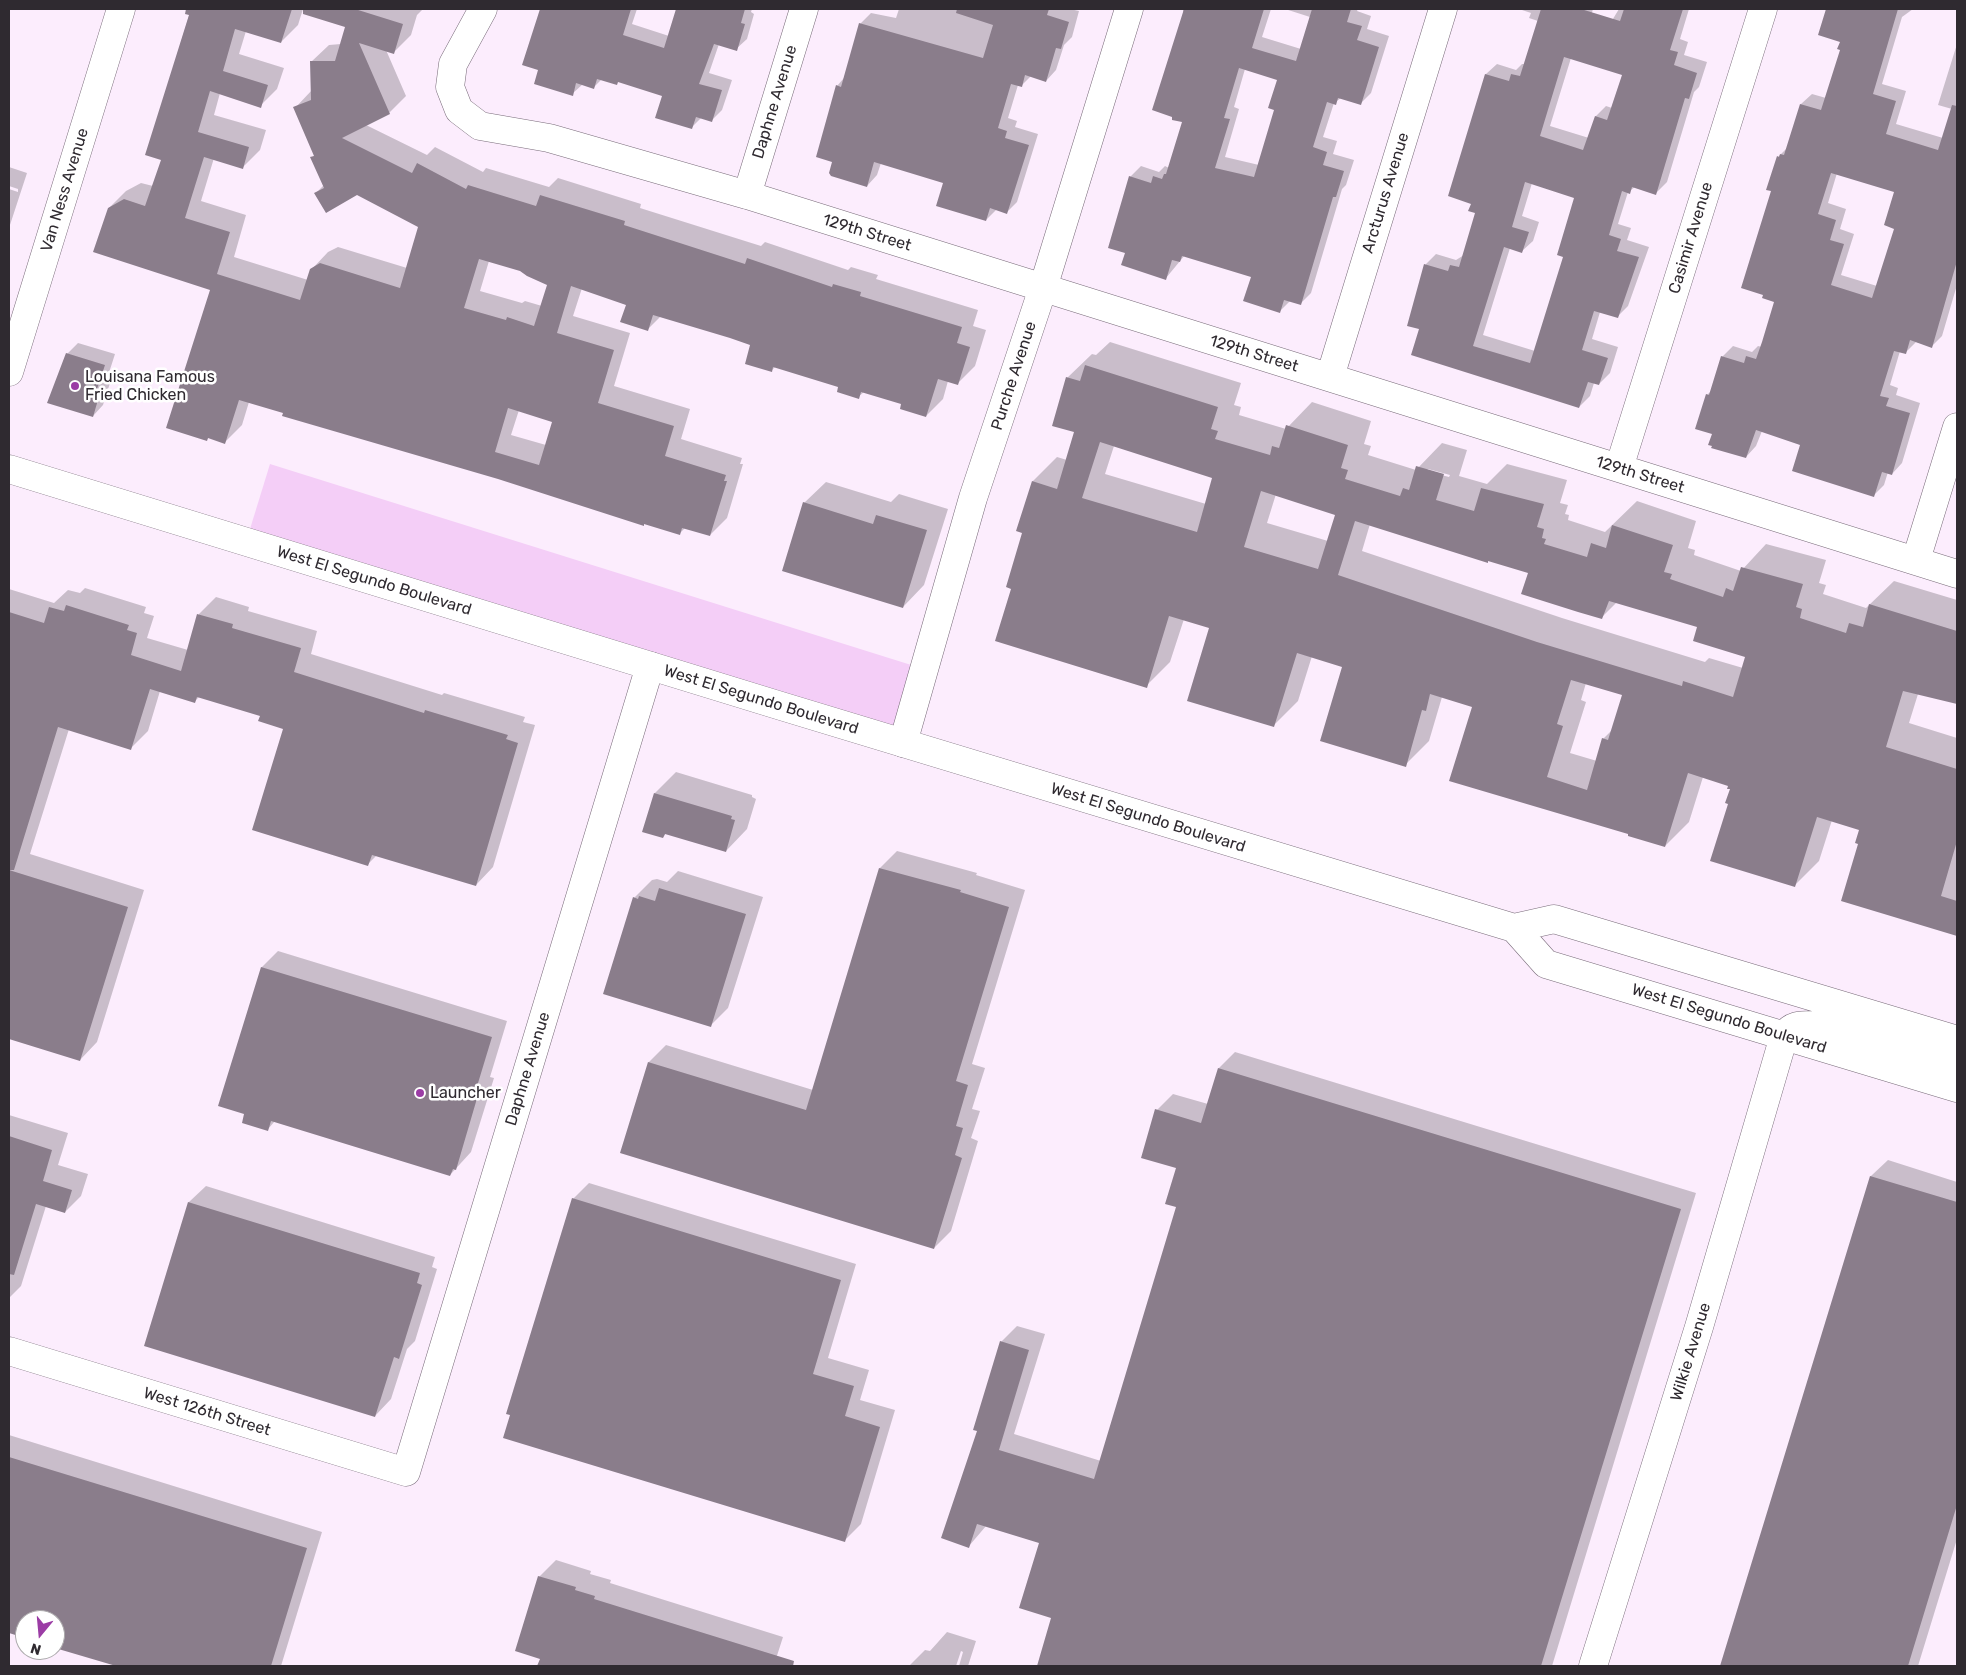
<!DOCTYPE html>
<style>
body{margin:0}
#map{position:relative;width:1966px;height:1675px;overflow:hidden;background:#fcedfd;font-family:Rubik,sans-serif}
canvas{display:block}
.frame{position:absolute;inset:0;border:10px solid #2f2a30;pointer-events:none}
.north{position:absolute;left:15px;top:1610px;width:50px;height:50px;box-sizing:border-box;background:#fff;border:1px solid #acaaac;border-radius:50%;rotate:197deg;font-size:14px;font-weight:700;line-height:20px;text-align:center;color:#2f2a30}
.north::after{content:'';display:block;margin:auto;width:18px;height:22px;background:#9b3ca5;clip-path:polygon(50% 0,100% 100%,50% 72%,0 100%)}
</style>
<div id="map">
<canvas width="1966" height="1675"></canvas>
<div class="frame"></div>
<div class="north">N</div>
</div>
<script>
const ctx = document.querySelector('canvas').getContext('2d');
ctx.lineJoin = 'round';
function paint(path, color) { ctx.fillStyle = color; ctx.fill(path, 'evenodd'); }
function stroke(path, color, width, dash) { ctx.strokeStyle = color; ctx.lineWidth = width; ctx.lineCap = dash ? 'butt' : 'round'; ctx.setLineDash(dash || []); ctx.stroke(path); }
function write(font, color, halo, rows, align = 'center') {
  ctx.font = font + ' Rubik,sans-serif'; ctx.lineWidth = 5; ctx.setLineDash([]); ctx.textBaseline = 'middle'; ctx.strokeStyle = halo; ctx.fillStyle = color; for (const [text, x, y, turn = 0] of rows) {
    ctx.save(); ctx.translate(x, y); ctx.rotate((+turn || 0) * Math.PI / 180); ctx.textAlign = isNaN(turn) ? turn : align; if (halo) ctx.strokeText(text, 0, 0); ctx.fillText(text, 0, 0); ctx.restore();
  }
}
const green = new Path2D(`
 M270,464l654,205 -21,74 -657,-201z`);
const shadow = new Path2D(`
 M191,9h112l-5,16 -17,17 -35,-11 -7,23 45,14 -7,21 -17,17 -40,-13 -6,22 52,15 -6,20 -17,17 -29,-9 -13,43 45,14 -12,42 74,23 3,-10 17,-18 10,-5 69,21 12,-42 -62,-32 -41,-1 8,-8 -12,-27 3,-3 -20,-47 17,-18 -1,-28 18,-17 12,-1 6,-18 -37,-11v-6h113l-6,6 -6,20 -17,17 -8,-2 20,46 -17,17 -23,12 61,30 8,-8 48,25 3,-4 63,19 9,-9 83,26 -1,4 121,38 4,-4 83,28 3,-3 27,8 -2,4 102,31 -5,16 13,4 -11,36 -17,17 -10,-2 -5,18 -17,17 -23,-13 -39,-11 -6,5 -18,-11 -64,-20 -5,5 -19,-27 -91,-28 -13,13 -21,-24 -45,-17 -9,28 57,17 -16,53 76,23 -9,30 61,19 -2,6h3l-16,54 -17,17 -24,-8 -6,6 -431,-131 -7,23 -17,17 -16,-5 -2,2 5,-150 -103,-81 17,-17 15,-8 12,3 10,-27 -16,-5zM489,261l31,9 28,14 -6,22 -17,-5 -3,2 -42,-12zM519,410l35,11 -8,24 -35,-10z
 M541,9h96l-5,15 37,12 9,-27h74l-1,3 3,2 -7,25 -11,10 -17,-5 -10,29 23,7 -10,30 -10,10 -10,-3 -11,11 -27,-33 -45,-14 -17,-2 -8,8 -11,-3 -11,10 -32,-24 -16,-5z
 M899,9h171l9,2 -7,26 -8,8 -8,25 -10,11 -15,-5 -10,10 -3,-1 -10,33 9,3 -2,6 23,7 -21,68 -10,10 -10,-3 -11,11 -41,-38 -64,-19 -4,12 -10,11 -33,-25 3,-75 7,-8 16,-54 11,-11 25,5z
 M1183,9h88l-9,28 39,12 9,-32 -25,-8h73l-1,2 14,5 -4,13 22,7 -18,57 -11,11 -19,-6 -7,5 -11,34 14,4 -4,13 21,6 -8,25 -4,4 -31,104 -10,10 -10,-3 -11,11 -27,-35 -68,-21 -19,23 -39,-26 3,-75 11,-11 18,6 6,-6 4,2 14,-47zM1245,69l34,10 -3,30 -17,56 -34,-8 14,-48 -5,-2z
 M1519,9h74l-11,38 -11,11 -21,68 39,12 7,-22 10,-10 6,2 11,-34 -37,-11 33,-54h70l-9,30 8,3 -4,13 23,7 -8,25 -5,5 -27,90 -11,11 -21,-6 -7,5 -10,32 13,4 -4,12 22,7 -21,59 -11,11 -17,-5 -8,27 26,8 -8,26 -11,11 -5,-1 -4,13 -11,11 -158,-78 -12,-4 17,-61 10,-10 20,6 8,-5 13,-43 -5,-9 -23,-8 37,-121 11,-10 19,6 6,-6h3l13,-43 -9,-3 2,-5zM1532,183l44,14 -12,59 -29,95 -52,-16 27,-87 12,3 11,-10 6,-19 -17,-6z
 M1827,9h86l-11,8 -20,67 24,7 -10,33 47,14 9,-29 -14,-4 19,-61v241l-15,51 -10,10 -16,-4 -11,11 -5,-2 -10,34 8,3 -2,7 24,8 -18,60 -10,11 -4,-2 -4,13 -10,10 -72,-51 -40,-13 -6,15 -10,11 -32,-24 -7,-38 5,-5 10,-33 11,-11 19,6 6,-6 4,1 14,-46 -3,-111 -5,-1 10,-32 10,-10 13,-43 11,-10 14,4 15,-49v-8l-22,-7zM1837,173l59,18 -1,37 -18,58 -36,-11 13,-41 -14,-5 6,-20 -18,-6z
 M9,167l18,6 -18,55v-39l9,3v-3l-9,-3z
 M1110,342l131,41 -7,22 7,2 -2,8 47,14 26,-27 59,19 -7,23 7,2 -3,9 48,15 26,-27 25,7 -8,26 28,8 20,-20 60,16 -7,23 8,2 -3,9 4,1 -1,5 37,12 32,-31 59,20 -8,27 7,2 -1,5 47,16 25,-27 60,16 -7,23 7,2 -3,9 43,14 28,-27 63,19v103l-39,-9 -9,29 48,15v197l-115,-35 17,-57 2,-14 -29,-9 -13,41 -24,24 -66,-82 2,-14 -2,-4 -26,-8 -14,45 -24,24 -35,-13 -179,-53 23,-74 -32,-9 -13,44 -24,24 -61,-99 -32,-10 -14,45 -24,24 -63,-97 -27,-9 -14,43 -24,24 -134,-98 21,-107 24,-24 10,3 9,-29 -9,-53 25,-24 4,1zM1114,446l100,31 -8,27 -101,-30zM1428,469l22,6 -1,2 -23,-6zM1276,494l61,20 -9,27 -61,-18zM1370,524l159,48 73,45 15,-15 81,24 49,30 -4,12 -34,-10 -4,4 -143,-44 -200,-67zM1586,683l37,11 -10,35 -10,10 -6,22 -27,-8 16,-51 -5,-2z
 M78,343l37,11 -9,28 4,1 -7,22 -10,11 -26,-62z
 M826,482l65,20 8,-8 49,15 -24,76 -21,22 -99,-104z
 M85,588l61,19 -2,6 10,3 -7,22 41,12 11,-36 17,-17 33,10 -1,4 69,20 -6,23 131,41 2,-2 81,24 -2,5 12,3 -42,142 -17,18 -99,-30 -9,9 -84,-136 -23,-13 -62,-18 -4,4 -35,-10 -12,40 -17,17 -62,-19 -39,125 114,36 -47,152 -17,18 -71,-22v-449l45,14 14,-13 12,3z
 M676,772l76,23v2l4,2 -9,30 -21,22 -60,-18 -3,4 -8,-44z
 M897,851l80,22 -1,2 49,15 -53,174 13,4 -13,41 8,2 -9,27 7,3 -27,90 -17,17 -312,-96 27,-90 17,-17 147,45 67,-222z
 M678,871l85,26 -35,111 -18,18 -76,-128 18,-18 5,-1 10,3z
 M278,951l229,70 -17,56 4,1 -23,74 -21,23 -175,-54 -7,8 -6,-162z
 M1235,1052l461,141 -144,473h-514l15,-49 -12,-74 -55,-17 -17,20 10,-115 22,-89 16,-16 28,8 -31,100 87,27 77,-254 -1,-39 -20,-58 16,-16 35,10 11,-36z
 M9,1115l59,18 -10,32 30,9 -7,22 -16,16 -19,-6 -25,80 -12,12z
 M1888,1160l69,22v357l-39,127h-197l150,-490z
 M589,1183l267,81 -28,94 41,12 -9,30 35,10 -34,114 -17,17 -332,-127 61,-215z
 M206,1186l229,71 -3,10 5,2 -22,72 -8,8 -16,50 -16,17 -230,-71 44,-143z
 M9,1435l313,97 -41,134h-161l-65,-20v-26h-30v17l-16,-5z
 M556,1560l35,11 -1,3 21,6 -1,3 173,54 -9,28 -235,1 2,-8 -2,-81z
 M947,1632l29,9 -8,25h-9l4,-14 -2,-1 -5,15h-47l16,-16 5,1z`);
const building = new Path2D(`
 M186,9h106l-11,34 -46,-14 -12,42 45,14 -7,23 -51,-17 -12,41 51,15 -6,22 -39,-12 -19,61 45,14 -13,42 83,26 10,-31 10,-6 80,25 18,-61 -61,-32 -31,18 -12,-20 10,-5 -14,-31 4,-1 -21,-49 18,-7 -1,-39h25l10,-34 -42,-13v-5h52l48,15 -9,30 -35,-11 31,71 -48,24 70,35 5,-10 49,26 2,-4 68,21 4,-11 85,26 -1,4 121,39 2,-6 85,29 1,-3 28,8 -1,4 102,31 -5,16 13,4 -12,38 -20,-6 -12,38 -26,-8 1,-5 -40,-12 -2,7 -22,-7 1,-5 -65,-20 -1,5 -27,-8 5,-19 -20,-7 -77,-23 -5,16 -28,-9 6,-17 -55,-19 -14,47 57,17 -16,53 76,23 -9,30 61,19 -2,6h3l-17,55 -28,-8 -2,7 -36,-11v2l-146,-47 -216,-63 1,-3 -44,-13 -14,44 -17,-6 -1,3 -41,-13 44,-138 -117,-38 15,-44 16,-9 21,7 16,-46 -16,-5 44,-140 -4,-1zM479,259l41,12 7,5 20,9 -13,41 -27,-9 -1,3 -42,-12zM508,408l44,14 -13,43 -44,-13z
 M540,9h91l-8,26 41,13 12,-39h69l-4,14 4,1 -8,27 -23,-7 -15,40 23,6 -10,32 -16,-5 -4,12 -37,-11 7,-22 -44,-14 -1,3 -20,-6 -3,10 -18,-6 -3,13 -39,-12 4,-14 -16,-5z
 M957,9h92l-2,6 22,7 -8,27 -5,-1 -10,34 -21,-7 -3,12 -11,-3 -13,44 9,3 -2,7 24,7 -22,69 -17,-6 -4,13 -50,-15 7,-23 -69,-21 -7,25 -36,-11 -2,-3 3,-11 -16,-5 20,-72 5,2 18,-64 124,35 10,-33 -37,-12z
 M1184,9h80l-12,39 44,13 16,-52h39l-4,13 15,4 -5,14 22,7 -18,58 -23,-7 -2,7 -9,-3 -14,45 14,5 -4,13 21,6 -8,26h-3l-32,108 -17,-5 -4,13 -37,-12 8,-24 -69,-21 -2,6 -8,-2 -6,20 -45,-15 4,-12 -17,-5 21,-72 22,7 2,-7 9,3 2,-5h2l16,-52 -10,-2v-3l-20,-7zM1239,68l38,12 -9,28 6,2 -20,67 -39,-9 15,-49 -6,-1z
 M1541,9h40l39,12 4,-12h59l-13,41 8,2 -4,13 23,8 -8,26 -4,-1 -29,97 -24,-8 -2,7 -8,-3 -13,44 12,4 -4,12 22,6 -21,61 -24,-7 -12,39 26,8 -9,27 -11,-3 -9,26 -168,-53 8,-26 -12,-3 17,-62 24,7 2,-6 9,2 16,-54 -7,-2 3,-7 -23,-8 37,-122 24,7 2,-7 9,2zM1564,57l58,18 -15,45 -12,-4 -12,34 -43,-14zM1525,182l49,16 -17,57 6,2 -33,106 -57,-17 31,-99 18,6 7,-21 -17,-5z
 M1826,9h72l-25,85 23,7 -10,33 52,16 14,-45 5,1v155l-25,87 -22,-8 -4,14 -12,-3 -14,45 9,2 -3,8 24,7 -18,62 -10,-3 -8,25 -82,-26 8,-26 -44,-15 -10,28 -35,-10 1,-2 -4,-1 4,-11 -17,-5 11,-35 3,1 12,-39 23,7 2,-7 10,3 6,-17 12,-40 -12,-4 1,-3 -22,-7 30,-97 -5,-1 11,-34 2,1 1,-3 4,1 16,-51 21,6 19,-60 -3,-1 3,-7 -22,-7zM1831,173l63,19 -10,33 10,4 -22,69 -41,-13 13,-41 -14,-4 6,-20 -18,-6z
 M66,353l39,12 -9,27 4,1 -7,24 -46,-14z
 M1085,365l133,42 -7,22 7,2 -3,8 55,16 2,-9 7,2 7,-23 62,20 -7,23 7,2 -3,9 55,17 3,-8 6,2 7,-24 28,8 -8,26 38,11 7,-23 63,16 -7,23 7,2 -2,9 4,1 -2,5 43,13 4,-14 15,5 6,-23 61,20 -9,27 8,2 -2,5 53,18 3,-9 7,3 8,-24 62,17 -7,23 6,2 -2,9 46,15 3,-10 14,4 6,-23 88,27v73l-54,-13 -17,56 71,22v72l-16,55 16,5v35l-116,-35 17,-57 -3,-1 4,-13 -42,-13 -22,70 -85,-26 18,-57 -3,-1 5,-14h-3l1,-3 -40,-13 -23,74 -37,-11v-2l-179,-53 23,-74 -42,-13 -4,17 -4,-1 -16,57 -86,-26 22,-74 -45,-14 -23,74 -87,-26 22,-73 -40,-12 -22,72 -152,-47 16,-52 -5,-2 16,-54 -6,-2 16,-50 25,8 17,-57 -22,-6 14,-49 14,4zM1100,442l112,36 -15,54 -115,-34zM1261,491l74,24 -17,54 -74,-22zM1355,521l133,42v-2l40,12 -7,21 57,18 24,7 7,-18 88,26 -4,14 52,16 -12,40 -50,-16 -1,5 -145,-44 -199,-67zM1571,680l51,15 -14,45 -6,-2 -15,52 -40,-13 16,-51 -6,-2z
 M803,502l70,22 3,-9 51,15 -24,78 -121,-37z
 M66,605l63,20 -2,5 10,3 -6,22 50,16 16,-57 36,10 -1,4 69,20 -7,24 130,41 1,-3 83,25 -2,4 12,4 -42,143 -104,-31 -4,11 -116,-36 31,-101 -25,-8 2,-5 -63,-19 -2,6 -45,-14 -19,61 -73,-23 -44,143h-5v-258l35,11 5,-16 15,4z
 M654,793l78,23 -1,3 4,1 -9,32 -61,-18 -2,4 -21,-6z
 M879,868l82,22 -1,2 49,15 -53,174 12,4 -12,41 7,2 -8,27 7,3 -28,91 -314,-96 28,-91 158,48z
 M9,870l119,37 -48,154 -71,-22z
 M659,888l87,26 -35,113 -108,-33 30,-97 5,2 1,-3 16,5z
 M261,967l231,70 -17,56 3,2 -22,75 -3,-1 -3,7 -179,-55 -3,10 -26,-8 2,-9 -26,-8z
 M1218,1068l463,141 -140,457h-504l14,-48 -32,-10 20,-65 -62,-19 -8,24 -28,-10 36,-107 -4,-1 27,-89 29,9 -30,100 95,29 82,-272 -11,-3 11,-36 -35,-10 14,-49 46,14z
 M9,1136l43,14 -9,31 29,9 -7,23 -29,-9 -22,71 -5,-1z
 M1870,1176l87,26v303l-49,161h-188z
 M572,1198l269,82 -28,94 41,12 -9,30 35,11 -35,115 -342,-104 7,-23 -4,-1z
 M188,1202l232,71 -3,10 5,2 -23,74 -5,-2 -19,60 -231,-71z
 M9,1457l298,91 -36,118h-155l-61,-18v-28h-30v18l-16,-5z
 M538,1576l38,11 -1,3 20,6 -1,3 200,62 -1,5h-256l3,-7 -25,-8z`);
const minor = new Path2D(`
 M483,9l-30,55 -3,23 9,23 21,16 69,12 198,57 1210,379
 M747,195l57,-186
 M1330,377l113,-368
 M1619,468l144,-459
 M1916,560l41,-133
 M903,743l70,-245 70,-210 86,-279
 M9,1351l397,121 244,-806
 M1593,1666l106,-339 85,-291`);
const major = new Path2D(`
 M9,372l112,-363
 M9,469l772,237 733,222 40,-9 403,121
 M1514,928l32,36 411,124
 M1784,1036c8,-12 18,-11 32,-11l141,42`);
const markers = [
 [75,386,5,"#9b3ca5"],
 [420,1093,5,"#9b3ca5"]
];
const streetNames = [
 ["Daphne Avenue",775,102,-73],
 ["Van Ness Avenue",65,190,-73],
 ["Arcturus Avenue",1386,193,-73],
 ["129th Street",867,233,17],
 ["Casimir Avenue",1691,238,-73],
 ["129th Street",1254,354,17],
 ["Purche Avenue",1014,376,-72],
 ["129th Street",1640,475,17],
 ["West El Segundo Boulevard",374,581,17],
 ["West El Segundo Boulevard",761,700,17],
 ["West El Segundo Boulevard",1148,818,17],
 ["West El Segundo Boulevard",1729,1019,17],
 ["Daphne Avenue",528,1069,-73],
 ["Wilkie Avenue",1691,1352,-73],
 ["West 126th Street",207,1412,17]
];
const poiNames = [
 ["Louisana Famous",85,377],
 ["Fried Chicken",85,395],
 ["Launcher",430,1093]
];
paint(green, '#f4cef7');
paint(shadow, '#0003');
paint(building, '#8a7d8b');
stroke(minor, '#796c7a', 29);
stroke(major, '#796c7a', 29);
stroke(minor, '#fff', 28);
stroke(major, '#fff', 28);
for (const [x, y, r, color] of markers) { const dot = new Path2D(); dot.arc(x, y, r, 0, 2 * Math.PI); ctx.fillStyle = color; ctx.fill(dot); stroke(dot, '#fff', 2); }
write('16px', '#2f2a30', '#fff', streetNames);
write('16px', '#2f2a30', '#fff', poiNames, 'left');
</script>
